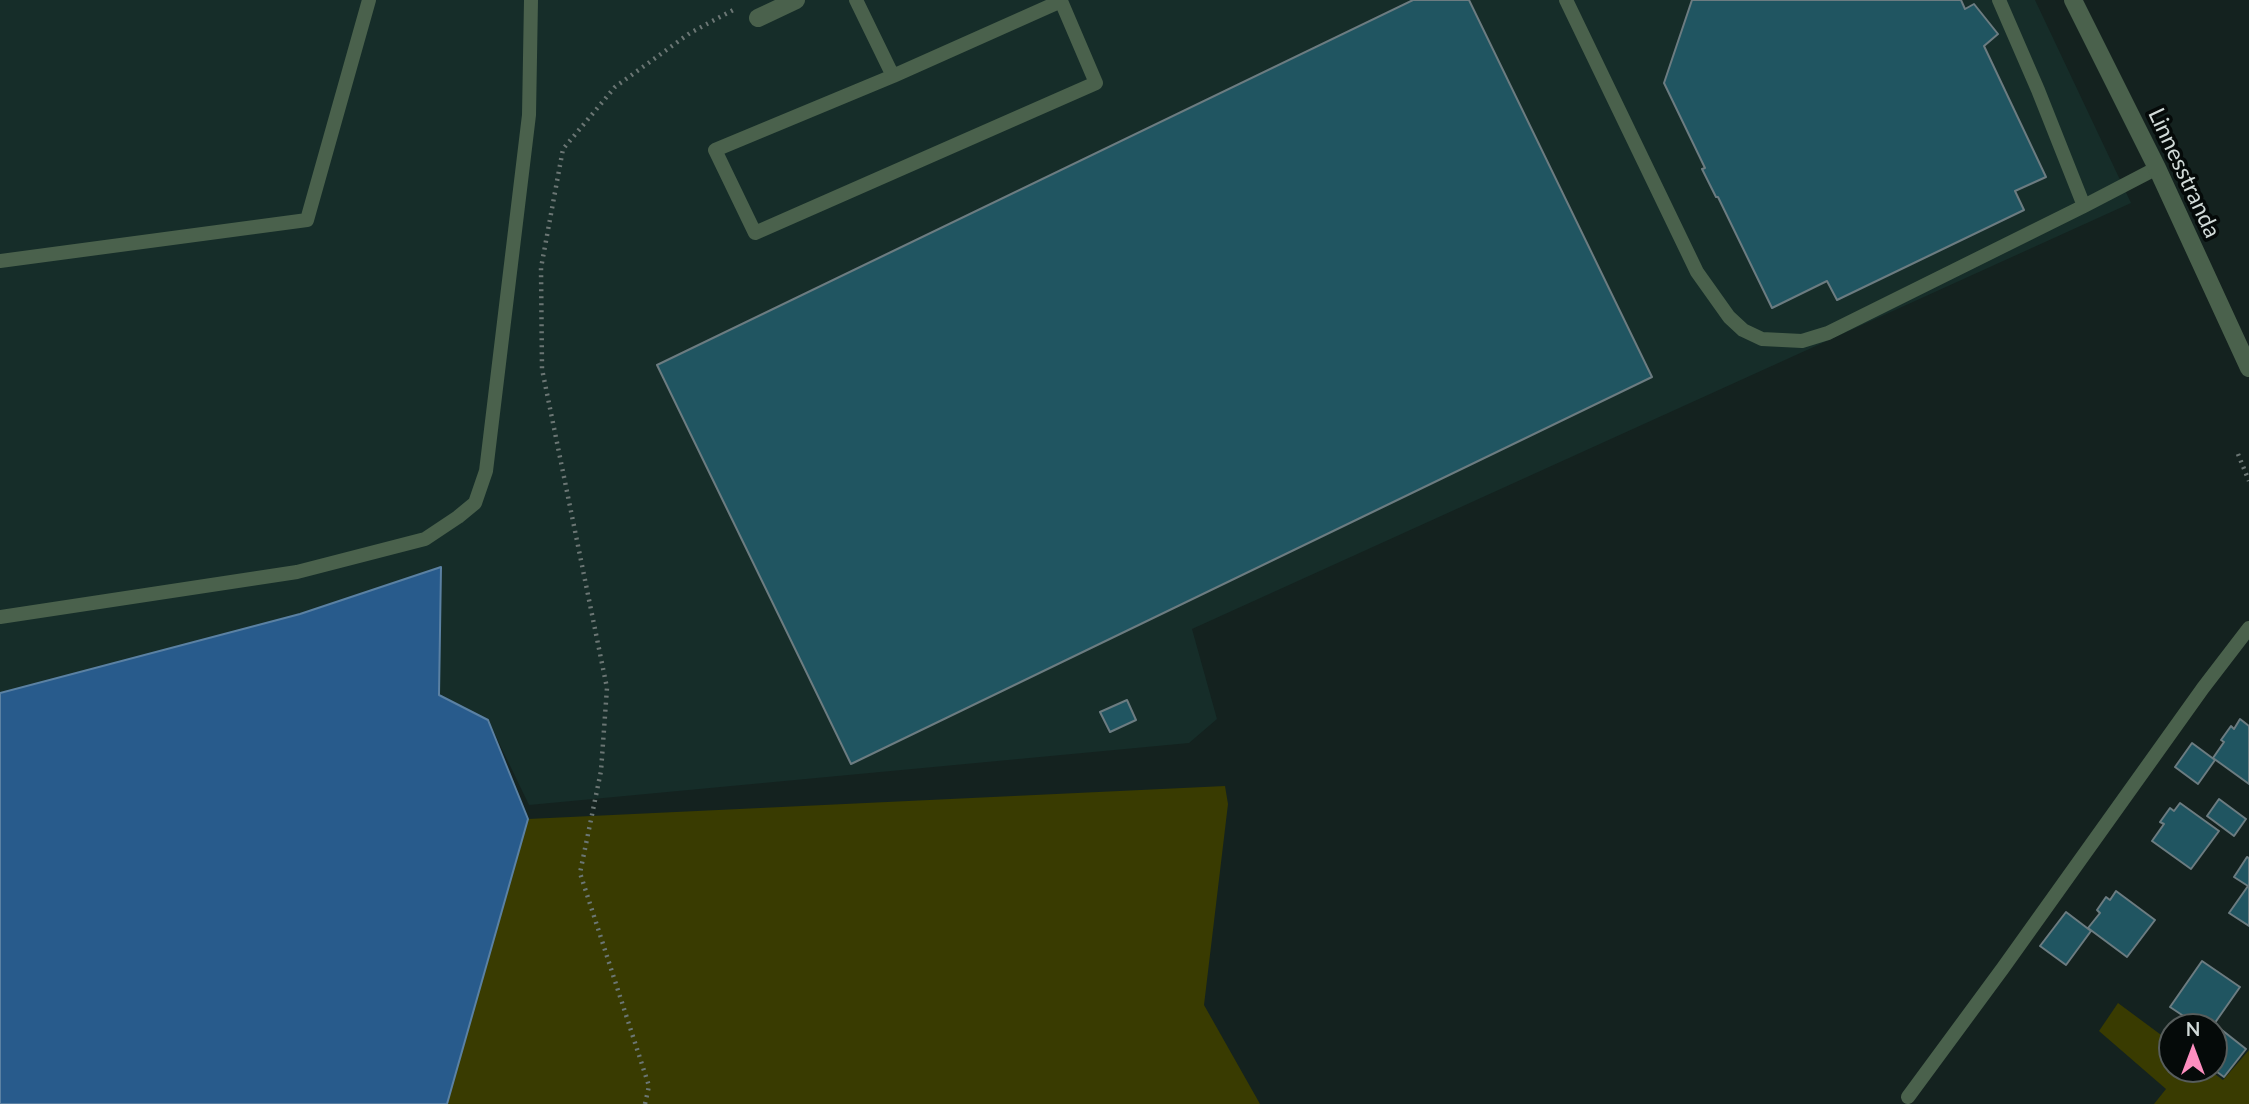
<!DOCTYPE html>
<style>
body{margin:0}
#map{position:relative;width:2249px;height:1104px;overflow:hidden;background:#14221f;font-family:Lato,sans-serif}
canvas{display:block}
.north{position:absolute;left:2158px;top:1013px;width:70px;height:70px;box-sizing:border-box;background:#050a09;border:2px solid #575d5c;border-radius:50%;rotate:0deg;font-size:19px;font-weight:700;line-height:28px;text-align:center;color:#d1dad8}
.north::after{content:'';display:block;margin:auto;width:24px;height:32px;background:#fd8ebf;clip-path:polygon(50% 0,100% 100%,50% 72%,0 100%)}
</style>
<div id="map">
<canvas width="2249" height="1104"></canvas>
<div class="north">N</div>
</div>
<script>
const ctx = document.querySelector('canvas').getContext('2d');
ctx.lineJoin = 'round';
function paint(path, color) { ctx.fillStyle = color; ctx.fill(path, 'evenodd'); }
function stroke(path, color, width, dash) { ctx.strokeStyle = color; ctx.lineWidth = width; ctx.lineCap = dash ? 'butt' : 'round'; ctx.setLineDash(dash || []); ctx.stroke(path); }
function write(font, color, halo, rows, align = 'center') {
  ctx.font = font + ' Lato,sans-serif'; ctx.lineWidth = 7; ctx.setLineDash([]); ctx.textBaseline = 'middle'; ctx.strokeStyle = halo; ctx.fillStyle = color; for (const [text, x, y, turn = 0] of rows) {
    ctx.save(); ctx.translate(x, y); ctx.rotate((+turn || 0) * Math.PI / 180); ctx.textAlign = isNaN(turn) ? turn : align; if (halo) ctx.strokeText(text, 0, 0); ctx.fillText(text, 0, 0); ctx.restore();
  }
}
const built = new Path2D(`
 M0,0h2035l96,203 -939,426 25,90 -28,24 -660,62 -41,-85 -49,-25 1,-128 -140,47 -300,79z`);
const green = new Path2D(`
 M1225,786l3,18 -24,201 56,99h-813l81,-285z
 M2118,1003l54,40v26h36l15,11 26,-30v54h-95l12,-15 -67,-58z`);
const water = new Path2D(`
 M441,567l-2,128 49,25 40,99 -81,285h-447v-411l300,-79z`);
const building = new Path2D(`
 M1413,0h56l183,377 -801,387 -194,-399z
 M1692,0h269l4,9 9,-5 24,30 -14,12 62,131 -31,14 9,19 -187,90 -10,-19 -55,27 -54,-111h-2l-14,-28 3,-1 -41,-85z
 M1127,700l9,20 -26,12 -10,-20z
 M2240,719l9,7v58l-36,-26 11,-16 -3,-2 10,-14 3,3z
 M2192,743l23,17 -17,24 -23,-17z
 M2219,799l27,20 -12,17 -27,-20z
 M2180,803l39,28 -28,38 -39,-28 12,-17 -4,-2 10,-14 4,3z
 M2247,857l2,1v68l-20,-13 19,-27 -14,-9z
 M2116,891l39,29 -28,37 -39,-29 12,-15 -3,-3 9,-13 4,3z
 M2066,912l25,19 -25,34 -26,-19z
 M2202,961l38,26 -28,40h-12l-30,-20z
 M2218,1027l28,22 -22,28 -11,-8 1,-37z`);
const path = new Path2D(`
 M2238,454l11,27
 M645,1104l4,-18 -69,-213 21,-102 6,-83 -65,-319 -1,-101 22,-119 52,-62 75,-54 45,-24`);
const service = new Path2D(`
 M856,0l37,76
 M1566,0l131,272 32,45 14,13 19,9 40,2 26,-8 256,-127 73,-38
 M1999,0l39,90 46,116
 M1061,1l35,82 -341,150 -40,-83 178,-74z
 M0,261l307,-41 62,-220
 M0,617l297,-45 128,-33 33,-22 17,-14 11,-32 43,-356 2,-115
 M1908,1097l95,-129 200,-280 46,-60`);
const minor = new Path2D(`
 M758,18l38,-18`);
const tertiary = new Path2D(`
 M2073,0l84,168 92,200`);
const streetNames = [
 ["Linnesstranda",2184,173,65]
];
paint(built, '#162d29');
paint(green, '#393b01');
paint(water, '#285b8c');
stroke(water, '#5b81a3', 2);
paint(building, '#205561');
stroke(building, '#6c7c81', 2);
stroke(path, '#6b7674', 4.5, [2, 5]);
stroke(service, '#4a614c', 14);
stroke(minor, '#4a614c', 18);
stroke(tertiary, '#4a614c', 18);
write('23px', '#d1dad8', '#050a09', streetNames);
</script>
